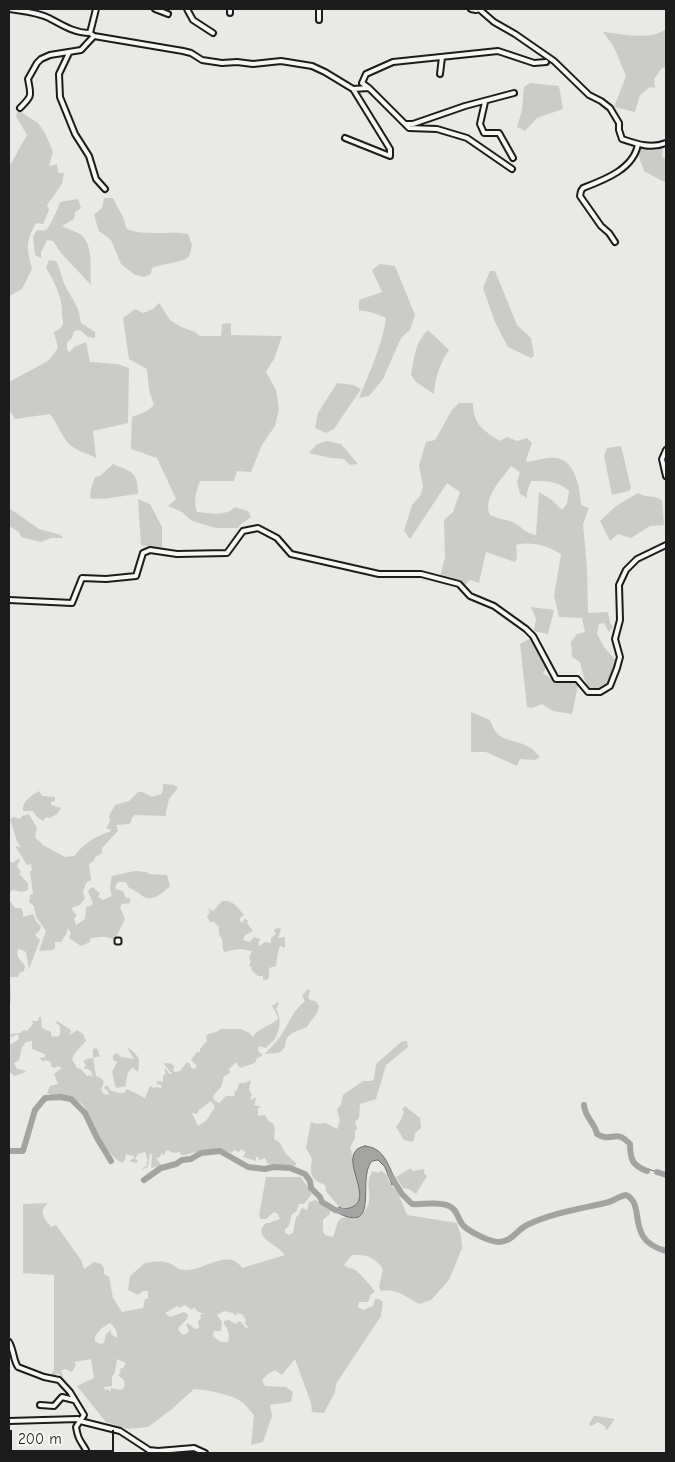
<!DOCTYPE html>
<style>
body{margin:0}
#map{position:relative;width:675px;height:1462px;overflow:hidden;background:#e9e9e5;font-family:"Comic Neue",sans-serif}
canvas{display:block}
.frame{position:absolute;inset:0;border:10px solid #1c1c1c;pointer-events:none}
.scale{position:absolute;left:10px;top:1430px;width:104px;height:22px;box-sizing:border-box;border:2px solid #1c1c1c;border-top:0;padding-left:6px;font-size:15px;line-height:18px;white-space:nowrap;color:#1c1c1c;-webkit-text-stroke:4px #f6f6f2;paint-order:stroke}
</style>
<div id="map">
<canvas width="675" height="1462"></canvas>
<div class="frame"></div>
<div class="scale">200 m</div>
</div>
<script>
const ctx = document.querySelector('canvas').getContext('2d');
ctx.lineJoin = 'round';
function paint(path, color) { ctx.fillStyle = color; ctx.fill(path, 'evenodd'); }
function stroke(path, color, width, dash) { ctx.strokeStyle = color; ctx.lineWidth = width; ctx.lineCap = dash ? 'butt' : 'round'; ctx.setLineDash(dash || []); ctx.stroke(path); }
const green = new Path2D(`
 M666,29v38l-4,1 -8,11 1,9 -5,-1 -10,8 -5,17 -21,-5 12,-31 -12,-29 -11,-15c20,2 47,9 63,-3z
 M530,83l29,3 4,23 -26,9 -12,13 -8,-4 5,-17 2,-23z
 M18,110l20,13 7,10 8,19 -4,14 8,-2 1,9h6l-2,11 -15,21 2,5 -6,14 -7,-1c-11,19 -9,26 -4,46l-10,20 -13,7v-129l18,-32 -11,-19z
 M642,146h21l-1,11 4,2v24l-22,-12 -6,-17z
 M104,198h9l11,21 2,9c12,9 46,2 62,6l4,11c-1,4 -1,9 -4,12 -3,5 -28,7 -36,11l-1,6 -7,3 -9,-2 -14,-11 -10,-24 -12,-9 -5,-16 8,-7z
 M78,199l3,9 -6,4 -1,7 -12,7c5,3 13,5 18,8 14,10 10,36 11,51l-30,-32 -8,-12 -6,-1 -6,12v6l-6,-3 -2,-18 4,-7c3,0 6,1 9,0 3,-2 13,-23 14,-28z
 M49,260l7,1c4,7 5,15 8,22 7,16 15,21 17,40l14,9v6l-7,-1 -8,-7 -6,1 -2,7 -5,4v8l3,2 4,-5 12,-5 4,20 27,2 12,4 -1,55 -35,8 3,27c-8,-5 -20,-7 -26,-13 -8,-7 -12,-21 -20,-31l-35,5 -6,-10v-27l39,-21 10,-13 -4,-16c4,-2 8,-4 9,-8 1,-3 -2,-8 -1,-12 0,-15 -8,-32 -16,-44z
 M380,264l15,2 20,49 -5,15 -9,8 -18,41 -14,17 -10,2c11,-27 23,-52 27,-80 -8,-3 -18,-8 -27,-7v-11l23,-8 -10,-22z
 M490,271h5l22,54 14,13 3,18 -3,2 -23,-11 -13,-25 -12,-34z
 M159,303l11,17 11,7 14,5 5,4h21l1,-12 9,-1v12l51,1 -8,23 -8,13 10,18 3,19 -4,17 -13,19 -11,27 -14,-1 -3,10h-34c-4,10 -7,21 -3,31 13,1 28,5 38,-5l13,4 3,6 -10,7 -3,4h-22l-24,-7 -10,-9 -14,-6 8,-7 -19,-41 -26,-9 1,-32 15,-6 7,-6 -5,-15 -2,-21 -18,-10 -6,-41 12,-9 8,4 10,-4z
 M428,330l21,20c-9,12 -14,29 -15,44l-18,-12 -5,-7c3,-16 4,-33 17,-45z
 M337,383l16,2 8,4 -27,40 -8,4 -11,-5 3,-15z
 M459,403h14c0,22 10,27 27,38l7,-4 10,4 10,-3 5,5 -6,17 1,2c9,-1 20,-5 29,-4 20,2 24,32 25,47l8,3 -6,16 4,43 1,46 20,-1 2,11 3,4 -4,5 -5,-9 -5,1 -2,10 7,13 13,15 -6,15 -8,11 -13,3 -6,-13 -4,-16 -8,-5 -1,-15 6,-8 8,-2 -3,-14 -23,-1 -5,-21 7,-42c-13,-8 -30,-13 -45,-9l1,13 -2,4 -29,-10 -7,31 -9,-3 -5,5 -7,-5 -18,-3 5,-20 -1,-37 9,-8 7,-20 -13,-9 -37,56 -6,-8 8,-26 8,-9 3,-9 -4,-22 7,-23 9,-2 17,-30zM511,466l9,6 -3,10 3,12 7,4v-6l4,-11c15,0 28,0 38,10l-2,13 -5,6 -10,-10 -13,-8 -3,43c-11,-1 -16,-11 -26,-14 -7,-2 -13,-3 -20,-6 -8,-17 12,-36 21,-49z
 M327,441l14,3 17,20 -8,1 -6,-6 -13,-1 -22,-5 8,-9z
 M621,446l10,42 -2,3 -17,4 -8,-39 3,-8z
 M113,464c19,8 25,8 25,30 -15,1 -34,7 -48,4l1,-10 4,-11 5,-1z
 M638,493c9,6 15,1 24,7l2,25 -14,1 -19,12 -13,-4 -8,7 -10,-20 16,-15z
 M138,499l12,5 12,23v20l-4,1 -17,-3z
 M9,508l30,21 22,6 2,3h-12l-10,4 -20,-5 -2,-5 -10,-6z
 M531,607l23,3 -6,24 -14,-3 2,-12z
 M531,638l2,1 14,27 -4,7c13,11 21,6 36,8l-7,33 -19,-3 -11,-7 -10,4 -5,-1 -7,-63z
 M471,712l19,8c8,25 23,17 41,28 3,2 6,6 9,9l-5,3 -15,-1 -3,7 -31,-14h-15z
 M163,784l11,1 4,3 -9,11 -3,13v4l-31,-1 -3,3 -2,6 -14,1 2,6 -16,17v5l-7,4 -1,4 -5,3 2,16 -5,3 -3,9 2,6 -5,7 -9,3 6,8 -3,2 2,7 9,-6 1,-12 5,-1 2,-3 -5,-12 4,-4 8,6 -2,4 5,3 9,-4c-3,-7 -2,-12 0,-20l23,-5 11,1 3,2 18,1 3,11c-6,6 -17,16 -26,11 -6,-4 -8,-7 -15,-9l-3,-6h-8l-3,5 1,2 7,2 3,7h4v5l-8,1 -2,3 5,12 -10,21c-9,-4 -15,-4 -25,-1v3l-9,4 -12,-8 2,-5 -3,-5 -2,6 -5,8h-6v6l-2,2 -14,1 7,-20 -10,-14 -2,-11 -5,-4 1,-7 3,-1 -3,-22 2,-2 -1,-6 -4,1 -12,-19 6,1 -4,-6 -7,-22 4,-2 6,2 2,-3 7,-2 8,14 -2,9 8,8 22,12 9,-1c11,-14 21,-19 37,-25l-1,-2h-4l4,-8 -1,-5 6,-11 14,-4 9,-9h4l10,5 9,-3 2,-3z
 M39,791l3,5 13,1v4l-4,1v3l10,3 -4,6 -7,4 -4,-1 -3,4 -6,-4 -4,-6h-10c-1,-10 8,-15 16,-20z
 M19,858l1,2 -3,6 4,6 -2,2 9,9v7l-6,2 -10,-2 -3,4v-34l4,3z
 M9,900l6,8h6l2,4v5l10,-3 3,7 5,5 -1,4 -5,5 5,5 -11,29 -3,-17 -6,-3 -3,1 1,7 7,9 -1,5 -5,2 -1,4h-8l1,25 -2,-1z
 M222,901c12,-1 15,6 22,14l-4,3v3l3,2 1,-4 4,1 -1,3 6,8 -8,4 -2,5 7,2 4,-5 6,2 -2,5 2,2 5,-4 6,1v-5l5,-4 -2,-4 3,-2 4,1 -3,9 7,-1v11l-5,-2 -2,6 -2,14 -7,2v9l-2,3h-4v-4h-5l-7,-6 1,-3 -3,-1 2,-5 -2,-3 3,-7 -12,-2 -13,2 -1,2 -3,-3 -1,-11 -3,-5v-7l-5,-5h-4l-3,-5 3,-5 -3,-4 6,3z
 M308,989l2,1 -2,7 2,3 5,1 4,5c-1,9 -8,13 -12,21 -10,4 -22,6 -22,20l-6,6 -14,1c6,-8 14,-13 18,-22 8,-13 10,-21 22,-31l-3,-5z
 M278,1002l1,2 -3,5c6,10 4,21 -2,31 -2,2 -6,5 -8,8l-7,-2 -1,5 4,3v2l-5,2 -2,5 -15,5 -4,-6 -7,7 1,4 -6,3 -3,11 -8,9 1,4 5,3 7,-7h9l-1,-4 3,-2 2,-7h6l6,-3 -2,10 3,5 -2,3 2,2 3,-3 1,2 -2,6 5,1 2,2h-3v8l7,-1 4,7 4,1 2,6 -1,10 6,4 6,11 10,9v2l-3,2 -24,-3 -2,-1 -2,-5 -5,2 -4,-4v5l-13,-4 3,-5 -5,-3 -2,3 -5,-2 -2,3 -10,-3 -21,1 -17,4h-3l-1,-3 -6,1 -7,-3 -3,5 -3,-1 -1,3 -4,1 6,8 -11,2 1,-13 -2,-2 -2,14 -7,3 6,-5 -1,-3 2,-1 -3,-9 -7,2 -3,5 3,2 -2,2 -7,-2 5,-3v-2l-8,-2 -1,6 -3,3c-12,-6 -24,-27 -30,-40 -4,-8 -5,-16 -13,-21 -5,-3 -14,-3 -20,-4l-2,-2 -4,3 -1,-4 -5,-2 3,-7 8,-2 -4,-10 8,-6 -4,-2 -4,2 -3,-2v-4l-6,-2 -1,2 -5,-4 6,-1v-3l-13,-5v-8l-6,1 -4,5 -3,13 -5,3 3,6 6,1 3,2 -12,4 -5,-5v-16l2,-5 -2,-1v-4l9,-5 1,-4 -2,-2 -6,4 -1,-4 10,-1 4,-3 3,1 6,-7 -1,-3h6l1,-4h2l1,11 9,4v4l6,1 3,-2v-9l-4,-3 1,-2 14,9 -1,5 7,-5 6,4 3,7 -11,12 -3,6 5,9 4,1 6,7 3,-1 3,2 -2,-6 -3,-2h-4l2,-5 -3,-2 3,-3 7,-1v-9l3,-1 2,2 1,5 2,1 -8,2 3,18 5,2 3,4 -3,8 3,4 5,1 -1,-4 -4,-3 1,-2h3l2,4 8,3h6l3,-4 18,9 5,-12 4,2 2,-1 6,1 -1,-3 -5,-1 2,-3 5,1v-7l3,-1 -2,-5h2l3,5h3l-9,-11c5,1 7,-1 11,3l-1,5 2,1 5,-1 7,-9 3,2 1,4 4,1 2,-3 -6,-6 6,-8h3v-3l7,-8 -1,-4 2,-3 8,-2 5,-3h19l8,3 5,5c5,-9 16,-11 24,-17l1,-3 -6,-11zM211,1101l4,6 -9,14 -8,5 -6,-13 5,1 2,-4z
 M405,1041h2l1,6 -22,18 -10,34 -16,5 -1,14 -4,4 3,8h-3v8l-5,10c3,5 1,10 3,16 4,15 17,47 -12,45l-16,-19 1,-1 -1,-4c-16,-6 -15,-13 -13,-26l-6,-11 5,-26 6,2 9,-1 11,6 3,-8 -3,-12 4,-4 2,-10 20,-14h8l3,-2 2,-15 25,-22z
 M129,1048c11,10 11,9 9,24l-5,-4c-6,1 -7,12 -7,18l-9,2 -2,-3 -3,-13 5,-10 -4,-2v-5l4,-2 4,4 13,2 -6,-10z
 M405,1106l15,12 1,10 -6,5 -1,7 -3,2 -7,-2 -8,-13 5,-7 3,-8 -2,-3z
 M409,1169h3l1,2 11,-2v4l3,3 -11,18 -7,-5 -6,-1 -7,-11z
 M373,1171l5,2 3,-2 5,3 3,8 9,11 9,22 50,8 4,13 1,12 -13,32 -18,20 -12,4c-10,-6 -25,-17 -38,-13l-2,-4 4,-18c-7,-11 -18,-15 -31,-14l-8,10c3,3 7,3 11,5 4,2 18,18 20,22l-4,2 -3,8h-9l-1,5 5,3 10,-4 2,-7h4l4,3 -2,14 -45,68 -1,8 -11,21 -12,-1 -1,-9 -16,-44 -13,16 -7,-5 -7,4 -6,6 3,6 21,1 7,5 -2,10 -21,3 2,11 -9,26 -12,3 3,-30c-4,-4 -8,-10 -12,-13 -11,-8 -34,-12 -48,-13l-22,20 -24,18 -20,2 -22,-7 -29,-36 17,-8 -3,-19 -17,3 2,3 -4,7 -7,-3 -4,2 2,5 -2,1 -3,-4 -9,5 5,-8v-95l-31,-2v-69l25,-1c-10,9 -4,15 3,24l5,-2 25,35 3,9 10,-7 7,2 3,4v6l5,3 4,21 9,14 21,-4 2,-9h3v-8h-5l-5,4 -10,-5 2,-14 15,-13c7,-1 13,-2 20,-1 13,3 11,11 29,7 15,-3 36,-19 48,-1l43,-13c-6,-10 -35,-18 -19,-32h3l11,-4 -2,-5 -4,-2 -8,7h-5l-2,-3 7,-39h35l11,17 -8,10h-5l-3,8 -4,2c-2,6 -1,12 -7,15v4l4,2 4,-2 3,-16 2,-1 4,-8 5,2 2,-8 7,-2 14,11v3l-7,6v11l2,4 8,2c6,-15 2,-23 22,-18 27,-16 5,-33 18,-48zM185,1305l7,5 2,-3 4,5 7,2h-5l1,5 -3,2 1,7 -4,1 -7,-6 -2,1 3,8 -6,3 -4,-4 -1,-3 9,-9 1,-4 -4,-3 -14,5 -5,-4 12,-7 2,2zM224,1311l9,2 3,3 1,-3 5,1 4,6 -1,4 4,3 -3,1 -6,-7 -5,3 -6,-4 -5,1v3c4,4 6,12 4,18 -6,1 -11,-2 -15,-6l1,-5h7l1,-9 -5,-7zM110,1323c6,5 8,10 7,15l-6,-4v-4l-5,4 -2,9 -4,1 -5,-3v-5l7,-8zM117,1359l9,4 -3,5 -4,1 2,3 -3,3 6,5 1,6 -4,4 -10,-2 -1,6v-3l-4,-2 -1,2 -1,-4 8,-1v-10l3,-3z
 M594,1416h2l19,3 -8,11h-2l1,-3 -8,-5 -7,4 -2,-2z`);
const water = new Path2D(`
 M365,1146c20,2 22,19 31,34l-4,5 -7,-18 -7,-7 -6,1c-16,18 10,75 -36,51l3,-5 4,2c42,-3 -13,-56 22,-63z`);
const stream = new Path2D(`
 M647,1171l1,-2 9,3`);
const river = new Path2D(`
 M584,1105c1,13 11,18 13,29 11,7 16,0 24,3 3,1 7,5 9,7 0,16 3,22 17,27
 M9,1151h14l12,-41 10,-12 15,-1 11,2 14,14 12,25 14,23
 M657,1172l9,3
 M390,1175l12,19 10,10c11,1 27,-3 37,2 8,3 8,11 13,18 5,7 28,18 37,18 12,0 18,-12 28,-17 25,-12 52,-16 78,-22 7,-1 14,-7 21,-8 21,10 -2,45 40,56
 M144,1180l17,-12 15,-4 6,-4 9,-1 10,-6 19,-2 28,16 17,2 8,-2 17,1 15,6 5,7 1,7 9,9 2,5 13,8 10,2`);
const pedestrian = new Path2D(`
 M117,940h2v2h-2z`);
const minor = new Path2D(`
 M10,9c12,2 27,3 39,9 13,7 25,15 41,15l6,-24
 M155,9l13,5
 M187,9l6,11 20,13
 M319,9v11
 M471,9l5,1 3,-1
 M479,9l15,13 21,12 39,27 35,34 12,6 9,7 9,15v7l3,9c15,5 29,10 44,4
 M230,13v-4
 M90,33l4,3 89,15 8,2 11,7 20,3 15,-1 16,2 28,-3 31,5 13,6 28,17 37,60v7l-45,-18
 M69,53l-10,21 1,23 15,37 14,22 7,23 9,10
 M440,74l2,-17
 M369,88l-7,-5 4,-9 27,-12 105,-11 36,12 12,-1
 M353,89l16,-1 36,36h8l52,-18 49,-13
 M485,102l-5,22 4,9h15l14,25
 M20,108c13,-13 11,-12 8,-29l9,-16 4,-4 9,-4 31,-5 13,-14
 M405,124l4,4 28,1 30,9 45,31
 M615,242l-6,-9 -8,-7 -21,-30 1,-5 2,-3c21,-8 51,-19 55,-44
 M666,450l-4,9 4,17
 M9,600l63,3 10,-25 24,1 30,-3 7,-23 7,-3 27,4 50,-1 16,-22 15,-3 19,10 14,16 88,20h42l38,10 11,12 24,10 32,23 7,7 23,43h21l11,13h12l10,-6 7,-18 3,-11 -5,-18 5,-19 -1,-35 7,-15 11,-11 29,-14
 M9,1342c5,8 4,18 9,25l26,10 15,3 11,12 14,23 -8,12c2,12 4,13 10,23v3
 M40,1405l14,1 8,-9 12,3
 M9,1421l69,-2 2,2
 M80,1421l40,10 29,19 9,1 36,-3 11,5`);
paint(green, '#cbcbc7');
paint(water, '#a3a3a1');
stroke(water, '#6d6d6c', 1);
stroke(stream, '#6d6d6c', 1);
stroke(river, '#a3a3a1', 6);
stroke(pedestrian, '#1c1c1c', 7);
stroke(minor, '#1c1c1c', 8);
stroke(pedestrian, '#f6f6f2', 3);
stroke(minor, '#f6f6f2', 4);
</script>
